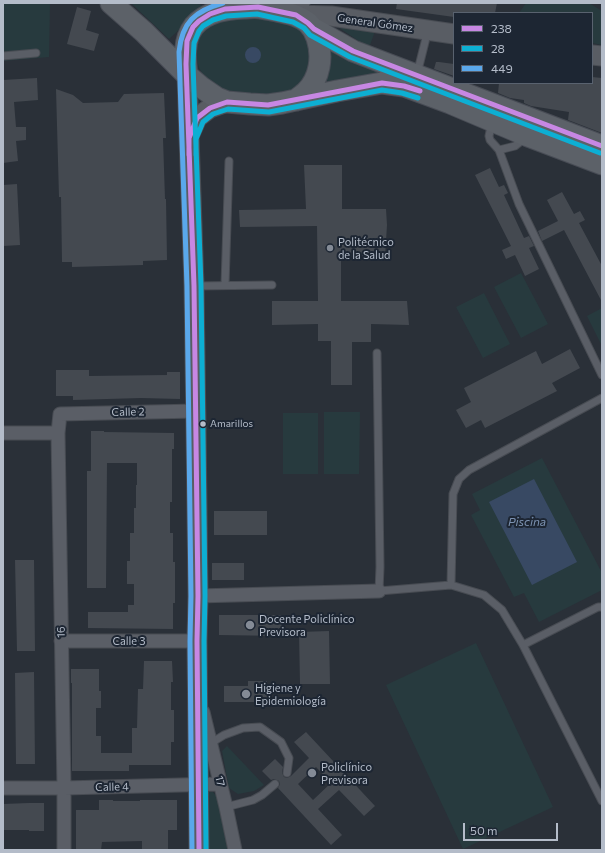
<!DOCTYPE html>
<meta charset="utf-8">
<style>
body{margin:0}
#map{position:relative;width:605px;height:853px;overflow:hidden;background:#2a3038;font-family:Commissioner,sans-serif}
canvas{display:block}
.frame{position:absolute;inset:0;border:4px solid #b4bcc9;pointer-events:none}
.legend{position:absolute;left:453px;top:12px;width:140px;height:72px;box-sizing:border-box;background:#1d2633;border:1px solid #59626f;margin:0;padding:5px 7px;list-style:none;font-size:12px;color:#b4bcc9}
.legend li{display:flex;align-items:center;gap:8px;height:20px}
.legend b{width:20px;border:1px solid #59626f}
.scale{position:absolute;left:463px;top:823px;width:95px;height:18px;box-sizing:border-box;border:2px solid #b4bcc9;border-top:0;padding-left:5px;font-size:12px;line-height:14px;white-space:nowrap;color:#b4bcc9;-webkit-text-stroke:3px #1d2633;paint-order:stroke}
</style>
<div id="map">
<canvas width="605" height="853"></canvas>
<div class="frame"></div>
<ul class="legend">
<li><b style="height:5px;background:#c787e3"></b>238</li>
<li><b style="height:5px;background:#0dafd3"></b>28</li>
<li><b style="height:5px;background:#5aa8eb"></b>449</li>
</ul>
<div class="scale">50 m</div>
</div>
<script>
const ctx = document.querySelector('canvas').getContext('2d');
ctx.lineJoin = 'round';
function paint(path, color) { ctx.fillStyle = color; ctx.fill(path, 'evenodd'); }
function stroke(path, color, width, dash) { ctx.strokeStyle = color; ctx.lineWidth = width; ctx.lineCap = dash ? 'butt' : 'round'; ctx.setLineDash(dash || []); ctx.stroke(path); }
function write(font, color, halo, rows, align = 'center') {
  ctx.font = font + ' Commissioner,sans-serif'; ctx.lineWidth = 4; ctx.setLineDash([]); ctx.textBaseline = 'middle'; ctx.strokeStyle = halo; ctx.fillStyle = color; for (const [text, x, y, turn = 0] of rows) {
    ctx.save(); ctx.translate(x, y); ctx.rotate((+turn || 0) * Math.PI / 180); ctx.textAlign = isNaN(turn) ? turn : align; if (halo) ctx.strokeText(text, 0, 0); ctx.fillText(text, 0, 0); ctx.restore();
  }
}
const green = new Path2D(`
 M3,3h47l-1,54 -46,4z
 M131,3h63l11,3 -36,33z
 M526,3h63l13,8v34l-10,-2v-30h-73z
 M230,15l51,5 21,9 12,21c-2,6 -6,28 -10,32 -3,3 -13,11 -17,12 -9,3 -46,0 -55,-2 -8,-2 -16,-5 -23,-10 -16,-15 -17,-42 -1,-57 4,-4 16,-7 22,-10z
 M338,27l37,4 -6,17z
 M328,47l56,25 -59,11 4,-16z
 M521,273l27,51 -27,14 -27,-51z
 M484,293l26,51 -27,14 -27,-51z
 M602,308v38l-15,-30z
 M324,412h36l-1,62h-35z
 M283,413h35v61h-35z
 M542,458l60,115v17l-63,32 -15,-29 -10,4 -43,-82 9,-5 -8,-16z
 M476,643l77,164 -90,42 -77,-164z
 M227,746l37,39 -10,6 -16,3 -9,-6 -7,-37z
 M207,792h6l4,5 11,53h-22z`);
const water = new Path2D(`
 M245 55a8 8 0 1 1 16 0a8 8 0 1 1-16 0Z
 M534,479l43,83 -45,23 -43,-83z`);
const building = new Path2D(`
 M397,3h100l-2,10h-41v4l-58,-8z
 M77,7l14,4 -5,19 13,4 -5,17 -27,-7z
 M436,62h3l15,2v12l-20,-7z
 M592,77l10,1v55l-34,-13 1,-8 -38,-6 -7,-3v-3l-14,-2 -12,-5 1,-10h93z
 M37,78l1,22 -24,2 2,25h10v13l-10,1 2,20 -15,2v-83z
 M56,89l17,6 10,8 35,-1 6,-8 40,-1 2,45h-3l2,61h1l1,61 -24,1v4l-71,2v-5h-10l-1,-65h-2z
 M304,165h38v44h44l1,16 -2,32h-44v44h66l2,24 -38,-1v18h-19v43h-21v-44h-13v-17l-46,1v-24h46l-1,-75 -77,1 -1,-17 67,-1z
 M490,168l9,19 5,-2 4,8 -4,2 20,43 5,-2 5,10 -5,2 10,21 -14,7 -10,-21 -9,4 -4,-9 9,-4 -36,-71z
 M17,184l3,61 -17,1v-18h1l-1,-43z
 M562,192l12,22 6,-3 5,9 -6,3 23,43v36l-38,-72 -22,11 -4,-10 20,-10 -11,-21z
 M570,349l10,19 -28,15 5,8 -72,37 -4,-8 -15,8 -10,-18 15,-8 -7,-14 72,-37 6,13z
 M56,370h33v6l78,-1v-3h13v27l-39,-1 -68,2v-4h-17z
 M91,431h13v1l70,1v16h-2v53h-2v31h3v29h2v41h-2v26l-85,-1v-16h40v-7h6v-21h-7v-23h3v-28h4v-25h2v-23h1v-22h-30l-1,125h-19v-117h4z
 M214,511h53v24h-53z
 M15,560h19l1,91h-18z
 M212,563h32v17h-32z
 M219,615h63v21l-63,-1z
 M329,631l1,53h-30l-1,-52z
 M144,661h28l1,21h-2v28h3v32h-3v23h-42v6h-57v-88h-1v-14h28v22h2v17h-5v28h5v17h31v-25h5l1,-39h5z
 M34,672l1,92h-19l-1,-91z
 M248,681h19l1,21h-44v-16h24z
 M306,732l69,74 -11,10 -25,-26 -21,19 24,26 -11,10 -53,-57 2,-4 -1,-3 -5,-2 -3,1 -9,-9 13,-12 8,8 -1,6 2,4 3,1 4,-2 18,-18 -15,-16zM316,767l15,16 -18,17 -15,-16z
 M99,800h14v1h27v-1h37v30h-9v20h-26v-9l-40,1 -1,8h-25v-40h23z
 M29,803h15v28h-15v-1h-26v-26z`);
const lane = new Path2D(`
 M3,56l33,-3
 M417,74l11,-44
 M492,122l-3,14 1,4 9,10 16,-4 10,-8
 M499,150l20,54 83,171
 M225,285l4,-124
 M194,286l78,-1
 M377,353l3,214 -1,24 72,-6 33,10 18,15 21,35 79,156
 M451,585l2,-91 6,-15 10,-9 133,-72
 M523,645l75,-38h4
 M211,743l13,-8 19,-7 17,-1 21,15 8,16 -2,15
 M226,807l27,-7 9,-5 13,-11`);
const street = new Path2D(`
 M3,433h55
 M198,596l181,-5
 M61,641h136
 M203,712l23,95 9,43
 M3,788h61l156,-4
 M64,850v-62l-6,-355 2,-19 136,-3`);
const secondary = new Path2D(`
 M300,3l-4,12 35,1 123,18
 M592,55l10,1
 M187,75l7,211 2,139 2,171 -1,45 2,209
 M189,136l8,-18 13,-10 17,-6`);
const primary = new Path2D(`
 M111,3l33,29 43,43 14,12 16,11 10,4 23,2 18,1 14,-2 55,-12 45,-8 22,3 46,17 78,33 74,28
 M314,29l39,22 249,95
 M187,75c-2,-16 -4,-35 7,-49 13,-15 33,-17 50,-18 5,0 11,-1 16,0 6,1 12,2 17,3 13,3 21,4 31,12 5,5 7,9 9,15 6,19 3,40 -11,54 -3,3 -7,5 -10,8`);
const bus1 = new Path2D(`
 M189,155v-17l8,-20 13,-10 17,-6 41,3 114,-22 22,3 16,5
 M199,850l-2,-209 1,-45 -4,-310 -8,-222 1,-23 6,-14 6,-6 11,-7 15,-5 33,-2 38,8 12,8 6,6 39,22 249,95`);
const bus2 = new Path2D(`
 M196,155v-16l7,-17 10,-8 15,-5 41,3 113,-22 20,3 16,5
 M206,850l-2,-209 1,-45 -4,-310 -8,-222 1,-21 5,-12 4,-5 10,-6 13,-4 31,-2 36,8 11,6 6,7 40,22 250,96`);
const bus3 = new Path2D(`
 M192,850l-2,-209 1,-45 -4,-310 -8,-234c3,-30 16,-41 44,-49`);
const markers = [
 [330,248,4,"#848b96"],
 [203,424,3.5,"#b4bcc9"],
 [250,625,5,"#848b96"],
 [246,694,5,"#848b96"],
 [312,773,5,"#848b96"]
];
const busNames = [
 ["Amarillos",210,424]
];
const streetNames = [
 ["General Gómez",375,23,8],
 ["Calle 2",128,412,-1],
 ["16",61,632,-91],
 ["Calle 3",129,641],
 ["17",220,781,77],
 ["Calle 4",112,787,-1]
];
const poiNames = [
 ["Politécnico",338,242],
 ["de la Salud",338,255],
 ["Docente Policlínico",259,619],
 ["Previsora",259,632],
 ["Higiene y",255,688],
 ["Epidemiología",255,701],
 ["Policlínico",321,767],
 ["Previsora",321,780]
];
const waterNames = [
 ["Piscina",527,522]
];
paint(green, '#273a3e');
paint(water, '#384963');
paint(building, '#444950');
stroke(lane, '#484c53', 9);
stroke(street, '#484c53', 15);
stroke(secondary, '#484c53', 21);
stroke(primary, '#484c55', 23);
stroke(lane, '#5a5e66', 7);
stroke(street, '#5a5e66', 13);
stroke(secondary, '#595d64', 19);
stroke(primary, '#5c6168', 21);
stroke(bus1, '#c787e3', 5);
stroke(bus2, '#0dafd3', 5);
stroke(bus3, '#5aa8eb', 5);
for (const [x, y, r, color] of markers) { const dot = new Path2D(); dot.arc(x, y, r, 0, 2 * Math.PI); ctx.fillStyle = color; ctx.fill(dot); stroke(dot, '#1d2633', 1.5); }
write('10px', '#b4bcc9', '#1d2633', busNames, 'left');
write('11px', '#b4bcc9', '#1d2633', streetNames);
write('11px', '#b4bcc9', '#1d2633', poiNames, 'left');
write('italic 12px', '#7c92b1', '#1d2633', waterNames);
</script>
